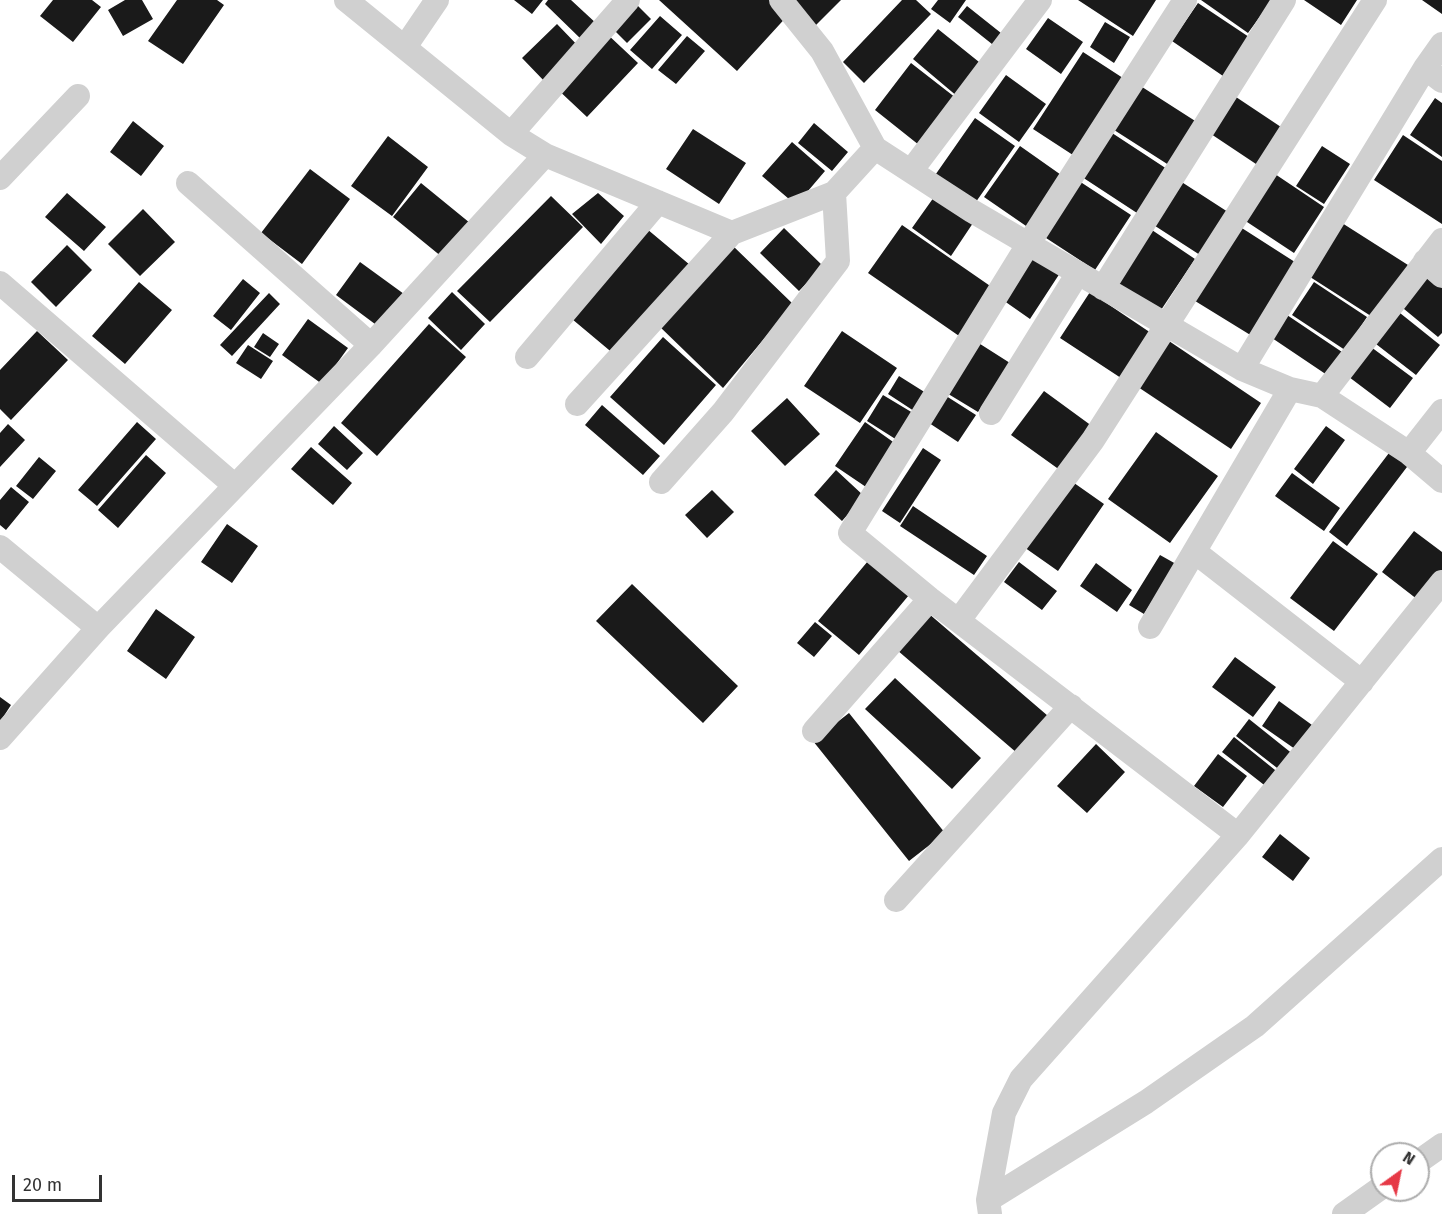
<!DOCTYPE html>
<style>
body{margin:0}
#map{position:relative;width:1442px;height:1214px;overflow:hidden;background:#fff;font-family:"Fira Sans",sans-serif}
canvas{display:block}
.north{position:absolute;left:1370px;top:1142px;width:60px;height:60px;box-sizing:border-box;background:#fff;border:2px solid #adadad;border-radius:50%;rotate:33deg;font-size:16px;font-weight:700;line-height:24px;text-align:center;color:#333}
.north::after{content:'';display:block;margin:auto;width:21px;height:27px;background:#e63946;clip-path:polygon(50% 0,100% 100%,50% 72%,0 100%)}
.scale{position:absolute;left:12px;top:1175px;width:90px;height:27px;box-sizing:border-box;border:3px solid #333;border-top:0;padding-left:8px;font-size:18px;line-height:21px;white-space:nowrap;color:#333;-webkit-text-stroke:4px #fff;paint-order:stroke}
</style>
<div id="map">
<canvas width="1442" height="1214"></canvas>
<div class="north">N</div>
<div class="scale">20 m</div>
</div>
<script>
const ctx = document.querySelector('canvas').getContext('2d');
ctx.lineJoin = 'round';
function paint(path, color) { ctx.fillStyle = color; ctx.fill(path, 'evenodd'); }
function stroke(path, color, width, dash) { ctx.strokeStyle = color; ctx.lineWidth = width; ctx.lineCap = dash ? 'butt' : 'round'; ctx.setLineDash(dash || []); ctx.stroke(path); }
const building = new Path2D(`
 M53,0h39l9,7 -28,35 -33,-26z
 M125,0h17l11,19 -30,17 -15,-26z
 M177,0h40l7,5 -41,59 -35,-23z
 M514,0h29l-11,14z
 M548,0h23l27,25 -15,16 -38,-37z
 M659,0h117l14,13 -53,58z
 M784,0h57l-28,28z
 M902,0h14l15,14 -67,69 -21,-21z
 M938,0h28l-16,23 -19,-14z
 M1078,0h78l-23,36z
 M1201,0h71l-24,33z
 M1304,0h53l-16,25z
 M1422,0h20v14z
 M635,3l16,16 -24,24 -16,-16z
 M1198,3l51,34 -26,39 -51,-35z
 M967,6l39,31 -9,11 -39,-31z
 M660,16l22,19 -30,34 -22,-19z
 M1048,18l35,24 -22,32 -35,-25z
 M1105,22l25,15 -16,26 -24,-16z
 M557,24l25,26 -35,34 -25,-26z
 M938,29l46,37 -26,31 -45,-38z
 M605,32l33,31 -51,54 -33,-31z
 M687,36l18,15 -29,33 -18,-14z
 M1083,52l43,28 -50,77 -43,-28z
 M911,63l45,35 -37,47 -44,-35z
 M1006,75l40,29 -27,38 -40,-29z
 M1139,85l64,41 -28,43 -64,-41z
 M1230,93l54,36 -25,37 -54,-36z
 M1435,98l7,5v54l-32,-22z
 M975,118l40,28 -44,63 -40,-28z
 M133,121l31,25 -23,30 -31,-24z
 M814,123l34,29 -16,19 -34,-28z
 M693,129l53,34 -27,41 -53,-35z
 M1109,131l58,38 -30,44 -58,-38z
 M1403,135l39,26v63l-68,-44z
 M388,136l40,31 -36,49 -41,-30z
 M792,142l33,29 -29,34 -34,-29z
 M1020,146l44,31 -35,51 -45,-31z
 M1322,146l28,18 -26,40 -28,-18z
 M310,169l40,30 -48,65 -41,-31z
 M1272,172l52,35 -30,46 -53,-35z
 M1177,179l51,33 -28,43 -51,-33z
 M1079,181l52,34 -36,55 -52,-34z
 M421,183l49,40 -28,34 -49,-40z
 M939,190l38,27 -26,39 -39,-28z
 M67,193l39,34 -22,24 -39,-34z
 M598,193l26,23 -23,28 -29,-30z
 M551,196l32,31 -93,95 -33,-31z
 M143,209l32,33 -35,34 -32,-32z
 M1234,223l64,41 -46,72 -65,-40z
 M1342,223l66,42 -34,53 -67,-43z
 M902,225l94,65 -34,48 -94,-65z
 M1146,226l49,33 -36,54 -49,-33z
 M784,228l39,38 -24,25 -39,-38z
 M647,229l43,36 -75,90 -43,-36z
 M67,245l25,25 -36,37 -25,-25z
 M733,246l60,58 -70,84 -66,-64z
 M1032,250l28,23 -30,46 -30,-21z
 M360,262l44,32 -25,33 -43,-32z
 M1424,272l18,14v47l-4,4 -40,-33z
 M243,279l17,14 -29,37 -18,-14z
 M139,282l33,28 -47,54 -33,-28z
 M1314,282l53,35 -22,33 -53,-35z
 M452,292l33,32 -24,26 -33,-32z
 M1090,292l61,41 -30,45 -61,-40z
 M269,293l11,11 -48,52 -12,-11z
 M1400,313l40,32 -24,30 -40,-31z
 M1287,315l55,37 -15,23 -55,-37z
 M308,319l40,29 -26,36 -40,-29z
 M429,324l37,33 -89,99 -36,-33z
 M37,331l31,29 -57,60 -11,-11v-39z
 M842,331l55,37 -37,55 -56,-37z
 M263,333l16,11 -9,13 -16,-10z
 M663,337l53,48 -52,60 -54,-48z
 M1166,339l95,64 -30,46 -96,-64z
 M977,342l33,21 -32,49 -33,-20z
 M248,345l25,16 -12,18 -25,-16z
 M1371,347l42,31 -23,30 -41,-31z
 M899,376l27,17 -12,18 -26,-17z
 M1044,391l52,38 -32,44 -53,-38z
 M943,394l33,21 -18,27 -32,-21z
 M883,395l30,18 -16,27 -30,-19z
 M787,398l33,36 -35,32 -34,-35z
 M602,405l58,51 -17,19 -58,-50z
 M137,422l19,17 -59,67 -19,-16z
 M865,422l31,22 -30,43 -31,-21z
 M8,424l17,16 -25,27v-34z
 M334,426l29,27 -16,17 -29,-26z
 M1326,426l19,14 -32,44 -19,-15z
 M1156,432l62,44 -48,67 -62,-44z
 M311,447l41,36 -19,22 -42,-36z
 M923,448l18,12 -41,63 -18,-12z
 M1392,449l18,14 -63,83 -18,-14z
 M146,455l20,18 -48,55 -20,-18z
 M39,457l17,14 -23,28 -17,-13z
 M836,470l28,26 -22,25 -28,-26z
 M1292,473l48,35 -16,23 -49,-35z
 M1067,478l37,26 -46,67 -37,-26z
 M11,487l18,15 -23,28 -6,-5v-25z
 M712,490l22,22 -27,26 -22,-23z
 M913,506l74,50 -13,19 -74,-49z
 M227,524l31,22 -26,37 -31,-21z
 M1414,531l28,21v25l-20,26 -40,-31z
 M1333,541l45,33 -44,57 -44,-33z
 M873,555l41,34 -55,66 -41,-34z
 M1160,555l16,9 -32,50 -15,-9z
 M1019,562l38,29 -15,19 -38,-28z
 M1096,563l36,27 -15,22 -37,-26z
 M632,584l106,102 -35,37 -107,-102z
 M156,609l39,28 -29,42 -39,-28z
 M928,613l120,103 -31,37 -120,-103z
 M815,622l17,14 -18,21 -17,-14z
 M1235,657l41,30 -23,30 -41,-30z
 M895,678l86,80 -29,31 -87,-80z
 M0,697l11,8 -11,17z
 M1279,701l33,24 -17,24 -33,-23z
 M849,713l96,120 -36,28 -96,-120z
 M1249,719l45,36 -13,16 -45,-35z
 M1234,737l46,37 -12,14 -46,-36z
 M1096,744l29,28 -38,41 -30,-27z
 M1218,754l29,22 -24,31 -29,-21z
 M1280,834l30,24 -17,23 -31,-24z`);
const minor = new Path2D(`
 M346,0l165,134 34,21 187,78
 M781,0l41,51 53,97 97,63 270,158 48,20 32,7 87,57 33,28
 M1185,0l-156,243 -179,290 80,66 308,236
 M405,47l32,-47
 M1425,68l17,13
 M511,134l117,-134
 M911,171l129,-171
 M0,178l78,-82
 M188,183l183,162
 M1425,261l17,15
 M0,283l234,202
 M1103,288l181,-288
 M527,357l131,-155
 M1242,369l183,-301 17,-24
 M1322,396l120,-156
 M577,404l155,-171 102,-40 41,-45
 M991,413l87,-140
 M1409,453l33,-42
 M661,482l62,-70 115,-151 -4,-68
 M0,547l98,81
 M1195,552l167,130
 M959,620l134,-180 282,-440
 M1150,627l140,-238
 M814,731l116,-132
 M0,738l98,-110 273,-283 174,-190
 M896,900l175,-194
 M1418,1162l24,-17
 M988,1200l158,-98 109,-76 187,-167
 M990,1214l-2,-14 16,-87 17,-34 217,-244 204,-253
 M1344,1214l38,-27`);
paint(building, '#1a1a1a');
stroke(minor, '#d0d0d0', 24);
</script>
